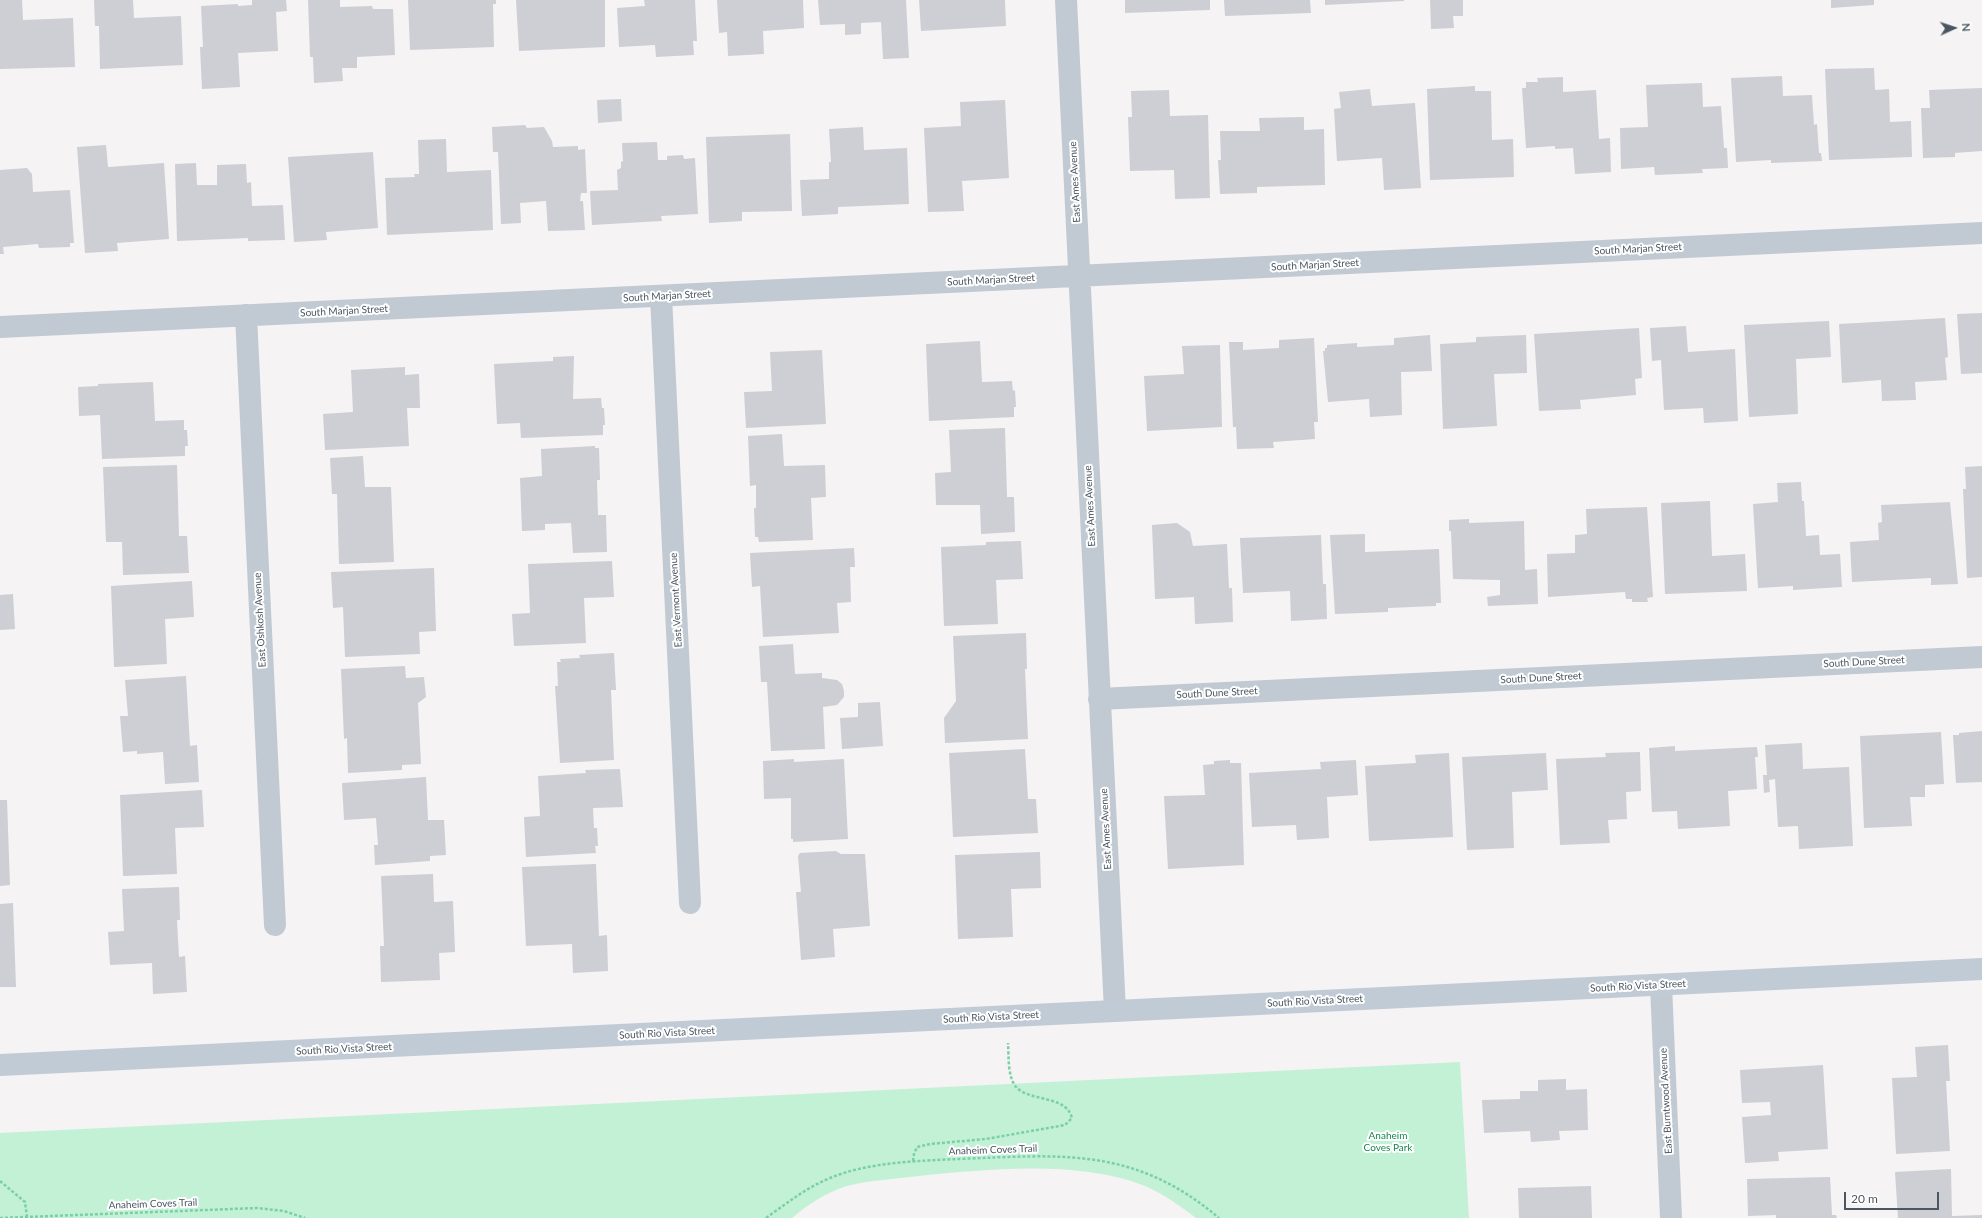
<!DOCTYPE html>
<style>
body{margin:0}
#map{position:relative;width:1982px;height:1218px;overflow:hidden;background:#f5f3f3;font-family:Lato,sans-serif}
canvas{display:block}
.north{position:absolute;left:1934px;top:8px;width:40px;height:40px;-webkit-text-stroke:3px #fff;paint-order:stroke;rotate:87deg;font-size:11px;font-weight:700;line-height:16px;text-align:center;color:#4a5661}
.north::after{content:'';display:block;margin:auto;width:14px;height:18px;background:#4a5661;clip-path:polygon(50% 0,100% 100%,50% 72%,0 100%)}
.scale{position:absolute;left:1844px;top:1192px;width:95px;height:18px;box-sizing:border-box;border:2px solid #4a5661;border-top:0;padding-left:5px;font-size:12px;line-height:14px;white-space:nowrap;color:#4a5661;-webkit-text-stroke:3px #fff;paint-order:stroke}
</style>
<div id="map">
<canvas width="1982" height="1218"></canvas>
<div class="north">N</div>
<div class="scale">20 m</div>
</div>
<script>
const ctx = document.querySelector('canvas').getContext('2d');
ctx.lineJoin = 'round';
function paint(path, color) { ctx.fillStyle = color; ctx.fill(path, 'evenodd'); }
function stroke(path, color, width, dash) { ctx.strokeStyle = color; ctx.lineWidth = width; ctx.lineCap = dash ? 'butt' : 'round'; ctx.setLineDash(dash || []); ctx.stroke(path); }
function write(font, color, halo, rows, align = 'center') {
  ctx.font = font + ' Lato,sans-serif'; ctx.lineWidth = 4; ctx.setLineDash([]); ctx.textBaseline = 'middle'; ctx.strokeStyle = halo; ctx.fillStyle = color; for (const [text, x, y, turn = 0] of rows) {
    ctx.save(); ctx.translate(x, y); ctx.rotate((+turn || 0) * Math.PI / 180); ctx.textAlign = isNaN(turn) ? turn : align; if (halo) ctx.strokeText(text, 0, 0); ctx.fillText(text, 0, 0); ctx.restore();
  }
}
const green = new Path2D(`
 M1460,1062l9,156h-273c-16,-12 -32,-24 -51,-32 -67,-26 -156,-17 -226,-10 -24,3 -49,4 -72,10 -20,6 -40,19 -55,32h-792v-85z`);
const building = new Path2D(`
 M0,0h22l1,20 50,-2 2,49 -75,2z
 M94,0h39l1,18 47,-2 2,49 -83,4 -1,-43h-4z
 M252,0h34l1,11 -11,1 2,39 -40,2 2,34 -38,2 -2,-42h3l-2,-41 37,-2v2l14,-1z
 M308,0h32v7l32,-1 1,3h20l2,46 -38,2v11h-15l1,13 -29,2 -1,-26h-3z
 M408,0h88v4h-3l1,43 -84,3z
 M516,0h89v47l-86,4z
 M644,0h51l2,41h-4l1,14 -38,2 -1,-12 -36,2 -2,-39 28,-2z
 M717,0h86l1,28 -41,3 1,23 -36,2 -1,-24 -8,1z
 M818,0h88l3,58 -26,1 -2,-37 -20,1v11l-16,1v-11l-25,1z
 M919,0h86l1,26 -85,5z
 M1125,0h85v10l-85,3z
 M1224,0h86l1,13 -86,3z
 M1325,0h79v1l-79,4z
 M1430,0h33v16h-10l1,12 -23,1z
 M1831,0h43v5l-43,3z
 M1874,68l1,22 14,-1 1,33 21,-1 1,36 -83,3 -4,-91z
 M1782,76l1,20 29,-1 2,30 3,-1 2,29h2l1,8 -51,2v-3l-35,2 -5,-84z
 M1563,77v15l33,-2 3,49 11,-1 1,34 -36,2 -2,-26 -18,1v-3l-29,2 -4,-60h4v-6h12l-1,-4z
 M1702,83l1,24 18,-1 3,42h3l1,20 -26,1 1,4 -48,2 -1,-8 -33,2 -1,-41 28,-1 -2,-42z
 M1475,86v5h16l1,49 21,-1 1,38 -84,3 -3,-91z
 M1982,88v63l-27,2v4l-32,1 -2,-50h9l-1,-18z
 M1370,89l2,17 43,-3 6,85 -37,2 -2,-32 -45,3 -3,-52 7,-1 -2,-16z
 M1169,90l1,26 38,-1 2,83 -35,1 -1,-29 -44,1 -2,-54h4l-1,-26z
 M621,99l1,22 -24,2 -1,-23z
 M1005,100l4,78 -47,3 2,30 -36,1 -4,-84 37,-2 -1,-24z
 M1304,117v13l20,-1 1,56 -68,2v6l-37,1 -2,-34h3l-1,-29h40l-1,-13z
 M525,125l2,3 17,-1 8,14 1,6 25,-1v4l7,-1 2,44h-6l-1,8h3l2,29 -37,1 -2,-30 -26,2 1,20 -20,1 -3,-72h-5l-1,-25z
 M863,127l1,23 43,-2 2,56 -71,3v7l-36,2 -2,-36 29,-1v-17h2l-2,-33z
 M790,134l2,77 -50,1v9l-33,2 -3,-86z
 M446,139l1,33 44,-2 2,60 -106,5 -2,-57 30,-1 -1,-3h5l-1,-34z
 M657,142l1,18h9v-4l16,-1 1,4 11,-1 3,56 -37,2 1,5 -70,4 -2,-34 28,-1 -1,-20 4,-2v-6l2,-1 -1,-18z
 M106,145l2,22 56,-4 5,76 -52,4 1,8 -33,2 -8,-106z
 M373,152l5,76 -52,4 1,8 -33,2 -6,-85z
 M196,163l1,22h20v-20l29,-1 1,19 4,-1 1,24 31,-1 2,35 -37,1v-3l-71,3 -2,-77z
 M27,168l5,6 1,18 37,-2 4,53h-4v4l-31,1 -1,-4 -35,3 1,7h-4v-84z
 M1982,313v60l-21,1 -4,-60z
 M1945,318l3,39 -3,1 2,22 -32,2 1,18 -34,1 -1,-21 -39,3 -3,-59z
 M1829,321l2,36 -35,2 2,55 -49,3 -5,-92z
 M1686,326l2,26 47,-3 3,72 -34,2 -1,-15 -39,2 -3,-50 -9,1 -2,-33z
 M1639,328l3,50 -7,1 1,16 -56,5 1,9 -42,2 -5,-77z
 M1430,335l2,36 -31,1 1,43 -32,2 -1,-18 -41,3 -5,-51h2v-3h2v-3l30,-2v4l37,-2v-7z
 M1526,335l1,38 -33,1 3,52 -54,3 -3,-85 36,-2v-5z
 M1314,338l4,84h-4l1,17 -42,3 1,6 -37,1 -1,-22h-3l-4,-85h14v8l36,-2v-8z
 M980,341l2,41 30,-1 1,10 2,-1 1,17h-2v10l-85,4 -3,-77z
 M1220,345l2,82 -75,4 -3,-55 40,-2 -2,-28z
 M822,350l4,74 -80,4 -2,-36 28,-1 -2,-39z
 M574,356l-1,43 28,-1 1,10h2l1,17h-2v10l-82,3 -1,-15 -23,1 -3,-60 59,-3v-4z
 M405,367v8l14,-1 1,34h-13l2,38 -84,4 -2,-36 30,-2 -2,-42z
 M153,382l2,39 29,-1v10h3l1,16h-3v10l-83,3 -2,-44 -21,1 -1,-29 20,-1v-2z
 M1005,428l2,69h7l1,35 -34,2 -1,-29h-44l-1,-32 16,-1 -2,-42z
 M782,434l2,32 41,-1 1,32 -15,1 2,42 -54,2 -1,-5h-3l-1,-29h2v-23l-6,1 -2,-50z
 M595,446v2h4l1,32h-3l1,35h8l1,37 -34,1 -2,-30 -26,1v6l-23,1 -2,-53 22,-2 -1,-27z
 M363,456l2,31h26l3,75 -55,2 -2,-70h-5l-2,-36z
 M177,465l2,71h8l2,37 -66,2 -1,-33h-16l-3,-75z
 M1982,466v111l-15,1 -4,-89h3l-1,-22z
 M1801,482l1,19h2l2,35 13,-1 1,20 20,-1 2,33 -49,3v-4l-35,2 -5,-84 25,-2 -1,-19z
 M1710,501l2,55 33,-2 2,37 -82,3 -4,-91z
 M1950,502l8,82 -27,1v-7l-79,4 -2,-40 29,-2 -1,-17 4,-1 -1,-17z
 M1647,507l6,90 -6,1 1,4h-16v-3h-6l-1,-7 -77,5 -1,-43 28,-1v-18l12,-1 -1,-25z
 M1469,519v4l55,-2 1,49 12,-1 1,35 -50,2 -1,-9 13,-2v-15l-47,-1 -2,-48h-2v-11z
 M1177,523l13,9 3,14 34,-2 2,44h3l1,34 -38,2 -1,-27 -39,2 -3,-74z
 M1365,534v18l74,-3 2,54h-5v3l-48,2v4l-53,2 -5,-79z
 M1321,535l2,49h3l1,35 -36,2 -1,-30 -47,2 -3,-55z
 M1021,541l2,38 -27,1 2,44 -54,2 -3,-79 45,-2v-3z
 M854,548l1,19h-5l1,35 -14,1 2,30 -76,4 -3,-51 -8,1 -2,-34z
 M612,561l2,36 -30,1 2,45 -72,3 -2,-32 18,-1 -2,-49z
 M434,568l2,63 -17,1 1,22 -75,3 -2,-50 -10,1 -2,-36z
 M192,581l2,36 -29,2 2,45 -53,3 -3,-81z
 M13,594l2,35 -15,1v-35z
 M1026,633l1,36h-2l3,70 -83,4 -1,-25 12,-17 -3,-65z
 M793,644l2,30 27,-1v5l15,2 5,4 2,7v6l-7,8 -14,2 2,42 -54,2 -4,-69h-6l-2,-36z
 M614,653l2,37h-5l3,70 -54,3 -5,-77h3l-1,-24h4l-1,-3 20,-1 -1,-3z
 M405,666l1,12 18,-1 2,20 -8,6 3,61 -19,1v5l-54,3 -1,-35 -3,1 -3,-70z
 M186,676l4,70 7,-1 2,37 -34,2 -2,-32 -26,2v-3l-14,1 -3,-36h8l-3,-36z
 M880,702l3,44 -41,3 -2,-31 18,-1v-14z
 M1982,731v51l-26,1 -3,-48h6v-2z
 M1941,732l3,52 -19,1v12h-15l2,29 -48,2 -4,-92z
 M1802,743l1,26 46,-2 4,79 -54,3 -1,-23 -20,1 -3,-48 -6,1 1,12 -6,1 -1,-18h4l-2,-30z
 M1675,746v5l82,-4 1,10h-3l2,32 -29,2 2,35 -52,3 -1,-18 -25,1 -3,-64z
 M1025,749l3,50h8l2,34 -85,4 -4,-84z
 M1640,752l1,39 -15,1 1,27 -19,1 2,23 -50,2 -4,-86 50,-2 -1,-4z
 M1449,753l4,84 -84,4 -4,-75 51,-3 -1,-8z
 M1546,753l2,37 -36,2 2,56 -47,2 -5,-93z
 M794,759v3l50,-3 4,80 -55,3v-3h-2v-41l-27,1 -1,-38z
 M1230,760v3h11l3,102 -76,4 -4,-73 41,-1 -2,-30 11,-1v-3z
 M1356,760l2,35 -31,2 2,41 -32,2 -1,-15 -44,2 -3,-54 72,-4 -1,-7z
 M620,769l3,38 -30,1 1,20h3l1,18h-3l1,7 -70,4 -2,-40 16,-1 -2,-40 48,-3 -1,-3z
 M426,777l2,43h16l2,35 -16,1v5l-55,4 -1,-20h4l-2,-27 -32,2 -2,-37z
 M202,790l2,37 -29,1 2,46 -54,2 -3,-81z
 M0,800h7l3,85 -10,1z
 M836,851l5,3h24l5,72 -37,3 2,28 -34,3 -5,-68h5l-3,-36 2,-3z
 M1040,852l1,36 -30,1 2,48 -55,2 -3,-84z
 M596,864l3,72 8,-1 1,36 -35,2 -1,-29 -46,2 -4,-79z
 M433,874l1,28 19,-1 2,51 -16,1 1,27 -59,2 -1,-36h4l-3,-70z
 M179,887l1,33h-3l2,37 6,-1 2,36 -34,2 -1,-31 -42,2 -2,-33 16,-1 -2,-42z
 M13,903l3,84h-16v-83z
 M1948,1045l2,36h-4l4,70 -54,3 -4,-76 25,-1 -2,-30z
 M1823,1065l5,84 -50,3 1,9 -34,2 -3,-46 29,-2 -1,-13 -28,1 -2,-33z
 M1566,1079v11l21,-1 1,41 -29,1 1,9 -29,2 -1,-11 -46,2 -2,-33 38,-1v-8h18v-11z
 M1951,1169l1,47 30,-1v3h-84l-3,-46z
 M1830,1177l2,38h4l1,3h-61v-3l-28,1 -1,-37z
 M1591,1186l1,32h-73l-1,-30z`);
const path = new Path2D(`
 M913,1161l1,-7 3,-7 13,-3 56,-5 79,-14 7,-7c-6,-23 -40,-16 -55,-30 -10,-10 -8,-32 -9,-45
 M0,1181l25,21 2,15
 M0,1218l257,-10 27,3 21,7
 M766,1218c21,-15 40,-30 64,-40 38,-16 88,-17 128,-19 103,-4 176,-13 261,59`);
const street = new Path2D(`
 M1066,0l49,1011
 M661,296l29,607
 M246,315l29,610
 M0,327l1982,-94
 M1099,699l883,-42
 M1661,985l10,233`);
const secondary = new Path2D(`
 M0,1065l1982,-96`);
const streetNames = [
 ["East Ames Avenue",1075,182,-93],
 ["South Marjan Street",1638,249,-3],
 ["South Marjan Street",1315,265,-3],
 ["South Marjan Street",991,280,-3],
 ["South Marjan Street",667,296,-3],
 ["South Marjan Street",344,311,-3],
 ["East Ames Avenue",1090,506,-93],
 ["East Vermont Avenue",676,600,-93],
 ["East Oshkosh Avenue",260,620,-93],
 ["South Dune Street",1864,662,-3],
 ["South Dune Street",1541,678,-3],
 ["South Dune Street",1217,693,-3],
 ["East Ames Avenue",1106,829,-93],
 ["South Rio Vista Street",1638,986,-3],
 ["South Rio Vista Street",1315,1001,-3],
 ["South Rio Vista Street",991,1017,-3],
 ["South Rio Vista Street",667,1033,-3],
 ["South Rio Vista Street",344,1049,-3],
 ["East Burntwood Avenue",1666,1101,-93],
 ["Anaheim Coves Trail",993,1150,-2],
 ["Anaheim Coves Trail",153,1204,-2]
];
const parkNames = [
 ["Anaheim",1388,1136],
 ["Coves Park",1388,1148]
];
paint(green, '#c3f1d5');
paint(building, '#cdcfd5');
stroke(path, '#7ad0a6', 2.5, [3, 2]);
stroke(street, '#c1cad2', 22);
stroke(secondary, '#c1cbd6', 22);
write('10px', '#4a5661', '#fff', streetNames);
write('10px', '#17864f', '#fff', parkNames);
</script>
